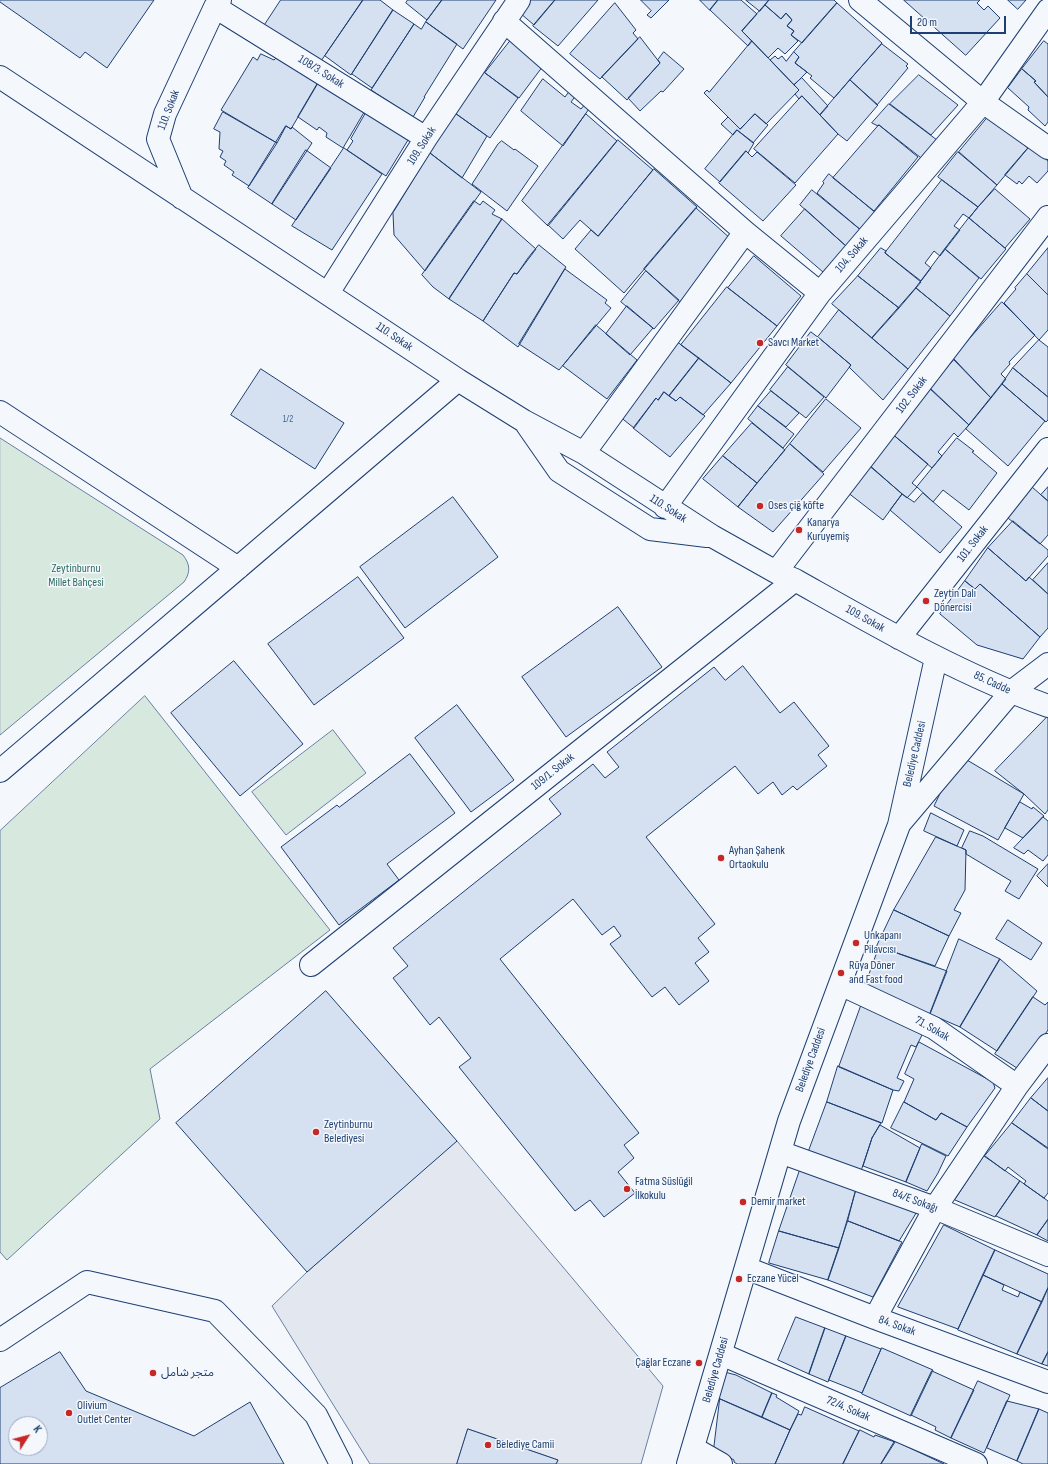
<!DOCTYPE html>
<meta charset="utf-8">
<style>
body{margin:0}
#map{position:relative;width:1048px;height:1464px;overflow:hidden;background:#f4f7fb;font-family:"Sofia Sans Condensed",sans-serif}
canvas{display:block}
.north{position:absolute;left:8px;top:1416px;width:40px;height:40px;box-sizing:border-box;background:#f4f7fb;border:1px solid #9eadc5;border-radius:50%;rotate:54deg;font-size:11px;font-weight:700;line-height:16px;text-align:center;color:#1d3f73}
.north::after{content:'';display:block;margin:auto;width:14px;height:18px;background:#c62828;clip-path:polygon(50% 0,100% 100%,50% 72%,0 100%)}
.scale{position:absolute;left:910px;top:16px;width:96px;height:18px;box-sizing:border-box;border:2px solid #1d3f73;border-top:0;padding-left:5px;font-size:12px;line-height:14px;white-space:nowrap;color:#1d3f73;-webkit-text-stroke:3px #f4f7fb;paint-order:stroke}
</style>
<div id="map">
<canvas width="1048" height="1464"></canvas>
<div class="north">K</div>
<div class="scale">20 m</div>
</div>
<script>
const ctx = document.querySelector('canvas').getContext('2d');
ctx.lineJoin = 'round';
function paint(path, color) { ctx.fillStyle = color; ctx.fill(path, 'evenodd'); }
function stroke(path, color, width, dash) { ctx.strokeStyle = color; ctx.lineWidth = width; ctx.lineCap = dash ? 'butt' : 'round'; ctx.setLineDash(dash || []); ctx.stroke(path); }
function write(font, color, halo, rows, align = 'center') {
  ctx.font = font + ' "Sofia Sans Condensed","Noto Sans Arabic",sans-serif'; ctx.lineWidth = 3; ctx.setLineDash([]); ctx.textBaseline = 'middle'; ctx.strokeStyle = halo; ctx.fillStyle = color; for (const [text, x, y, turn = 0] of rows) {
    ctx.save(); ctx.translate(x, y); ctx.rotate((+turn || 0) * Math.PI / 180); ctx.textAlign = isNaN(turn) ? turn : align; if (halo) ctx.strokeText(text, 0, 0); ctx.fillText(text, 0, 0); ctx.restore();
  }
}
const green = new Path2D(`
 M0,438l183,117c7,9 8,17 1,27l-184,153z
 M145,696l185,234 -180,139 10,50 -153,141 -7,-8v-421z
 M333,730l33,43 -80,62 -34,-43z`);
const parking = new Path2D(`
 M457,1141l206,245 -22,78h-85l2,-4 -90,-31 -11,35h-87l-98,-158 35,-34z`);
const building = new Path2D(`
 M0,0h154l-47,68 -22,-16 -5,6 -80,-56z
 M281,0h82l-42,61 -57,-35z
 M363,0h17l13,10 -42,65 -26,-19z
 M408,0h34l-15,20 -21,-17z
 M442,0h54l-33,49 -37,-27z
 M527,0h28l-21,25 -14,-12z
 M555,0h43l-40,46 -25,-20z
 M641,0h28l-18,18 -4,-3 4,-4z
 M700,0h18l-8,10z
 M718,0h23l16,14 -15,17 10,10 -4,5 -38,-36z
 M746,0h23l-9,11z
 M769,0h65l3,3 -35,40 -11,-8 3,-4 -7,-5 5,-6 -6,-7 -5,6 -16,-14z
 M904,0h76l-3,3 7,7 4,-4 12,12 -34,37z
 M1008,0h18l-8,9z
 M615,3l21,27 -3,3 5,6 -38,40 -30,-25z
 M837,3l45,40 -48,55 -24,-20 2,-2 -17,-13 4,-6 -5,-5z
 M765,5l16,14 5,-6 6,7 -5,6 7,5 -3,4 7,6 -13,13 -7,-6 -10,10 -26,-27z
 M393,10l21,14 -42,64 -20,-14z
 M426,22l31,22 -33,53h1l-12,20 -42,-27 43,-66 7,5z
 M640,37l20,26 -33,37 -25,-23z
 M511,40l32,26 -24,32 -34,-25z
 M752,41l47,49 -33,34 -11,-10 -15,15 -36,-36 3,-3 2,2z
 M1044,41l4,3v53l-14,-15 2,-1 -14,-12z
 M882,44l26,20 -2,2 2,2 -31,37 -27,-25z
 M664,52l20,17 -21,23 -2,-1 -21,20 -12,-13 32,-35 -2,-3z
 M794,52l5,5 -4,6 12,9 -13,13 -24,-25 5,-4 3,3 4,-3 4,5z
 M261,54l13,6 2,-2 42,25 -27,46 -5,-3 -9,17 -56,-33 32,-53 4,3z
 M480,69l38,29 -28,40 -38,-27z
 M1022,69l14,12 -2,1 14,15v25l-3,4 -17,-16 1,-3 -21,-19z
 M919,75l39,30 -27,30 -41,-31z
 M802,78l26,28 -8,9 -18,-19 -3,3 -4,-5 4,-4 -5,-5z
 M543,79l22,18 6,-8 6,5 -6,8 10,7 6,-7 4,4 -28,40 -42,-35z
 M850,80l28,25 -31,36 -9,-7 -18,-19z
 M318,83l48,26 -23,39 -17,-11 1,-4 -8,-6 -2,3 -19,-13z
 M802,96l36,38 -43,49 -41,-34z
 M889,104l52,39 -16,18 -46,-36 -1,1 -6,-3z
 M367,111l41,29 -22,36 -39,-26 6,-9 -2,-2z
 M223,112l54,31 -28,43 -17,-11 2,-3 -10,-7 2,-4 -6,-4 3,-6 -4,-2 1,-17 -6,-3z
 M455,113l32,23 -25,42 -32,-25z
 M586,114l31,27 -69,85 -26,-25z
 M755,114l13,11 -15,18 -16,-13 -4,5 -12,-11 7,-7 12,12z
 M988,117l40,31 -31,37 -38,-33z
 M879,125l39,32 -44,54 -41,-33z
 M286,126l5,3 1,-2 20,16 -40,61 -24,-16z
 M737,130l17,13 -6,10 -2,-2 -26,31 -15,-13z
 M618,140l35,30 -55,66 -18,-16 -17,19 -15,-14z
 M502,141l12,9 1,-1 23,17 -31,45 -35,-27 26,-40z
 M1030,146l18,15v10l-11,12 -8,-7 -7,8 -3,-3 -2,3 -12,-9z
 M344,148l38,26 -50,76 -40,-24z
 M306,150l25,18 -35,52 -24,-16z
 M746,151l6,6 5,-5 39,33 -33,36 -44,-38z
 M958,152l39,33 -19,22 -40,-30z
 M430,153l51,39 -56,79 -31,-36 -1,-22z
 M654,169l43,38 -73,86 -49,-44 16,-19 7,6z
 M829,174l48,40 -15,17 -45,-38 7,-10 -1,-1z
 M942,180l36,27 -9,11 -6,-4 -9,12 6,4 -20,26 -6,-5 -9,12 6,5 -10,13 -36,-28z
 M995,189l35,30 -25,29 -36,-30 9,-11z
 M812,190l50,41 -16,15 -46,-41z
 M474,201l6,4 3,-4 12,9 -3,4 10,5 -53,80 -16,-12 -11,-12z
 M696,208l35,31 -18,24 -33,39 -36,-33z
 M805,209l41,37 -23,26 -42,-36z
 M969,218l37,31 -25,30 -36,-30z
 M502,219l34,30 -19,25 -3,-1 -31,48 -34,-22z
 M539,245l27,22 -48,80 -35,-26 31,-48 3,1 11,-16z
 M881,248l5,3 -1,2 36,29 -22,26 -41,-32z
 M1048,248v47l-21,-21z
 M945,249l34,29 -29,38 -34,-28z
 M754,256l47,40 -24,30 -49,-38z
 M565,269l42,31 -2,3 6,5 -52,62 -40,-26z
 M646,271l33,29 -25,29 -33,-27z
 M1027,274l21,21v35l-9,10 -35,-37 12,-14 -1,-1z
 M858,276l41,32 -27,30 -40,-34z
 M727,287l50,39 -46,57 -50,-38z
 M916,288l34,28 -42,53 -36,-31z
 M1002,302l33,33 -26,27 1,2 -9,10 5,5 -15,19 -38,-40z
 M627,306l26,22 -23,27 -24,-21z
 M839,310l69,59 -25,31 -32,-31 -2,-2 2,-2 -33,-28z
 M596,325l41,35 -30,39 -44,-33z
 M811,332l8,6 32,27 -25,33 -40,-33z
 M1039,340l9,7v50l-35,-29z
 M676,341l23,17 -30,38 -5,-4 -6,8 -2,-2 -22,30 -15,-12z
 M699,358l32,25 -28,32 -23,-18 -4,4 -7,-5z
 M954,360l37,38 -22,27 -40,-37z
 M788,367l36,30 -18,21 -36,-28z
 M1013,368l35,29v23l-2,2 -44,-38z
 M261,369l83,54 -29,46 -84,-54z
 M1002,384l43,37 -37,45 -42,-37z
 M930,388l39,37 -11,12 -4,-4 -16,19 4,4 -10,12 -42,-36z
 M771,391l28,22 -13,14 -28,-21z
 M664,392l12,9 4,-4 25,19 -35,41 -37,-29 23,-30 2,2z
 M826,399l35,29 -38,44 -33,-28z
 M758,406l36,28 -11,14 -35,-29z
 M752,423l33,27 -28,33 -34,-27z
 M890,432l38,32 -16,19 5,4 -10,11 -41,-35z
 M957,438l17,13 -2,1 25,21 -28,37 -26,-20 -10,12 -16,-15z
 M790,444l34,30 -51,58 -35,-25z
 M723,456l34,27 -19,24 -35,-28z
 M867,463l35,31 -19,26 -36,-28z
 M1032,487l16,14v34l-8,9 -32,-26z
 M1048,487v14l-7,-6z
 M923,493l39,34 -22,26 -50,-43 12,-16 12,8z
 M453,497l45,60 -93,71 -45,-61z
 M1013,521l35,29v6l-22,25 -38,-33z
 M988,548l38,33 3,-4 19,17v34l-8,9 -60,-53 -5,5 -10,-8z
 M1048,563v31l-15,-14z
 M358,577l46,61 -90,67 -46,-61z
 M965,581l10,8 5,-5 60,53 -17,22 -46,-14 -37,-31z
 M618,607l44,60 -96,70 -44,-60z
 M234,661l69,83 -63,52 -69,-83z
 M743,666l37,47 14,-11 35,44 -11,9 9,11 -30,24 -4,-4 -11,9 -9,-13 -15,12 -23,-28 -89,71 69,87 -17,14 11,14 -14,11 14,18 -30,24 -14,-18 -13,10 -42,-53 11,-8 -7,-10 -12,9 -29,-36 -73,60 139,174 -15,12 10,13 -16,14 17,21 -31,24 -14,-17 -15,11 -116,-144 12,-9 -32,-41 -9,8 -37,-47 15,-12 -15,-18 168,-134 -12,-15 44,-35 12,14 14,-11 -12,-15 107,-85 11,13z
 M457,705l57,75 -43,32 -56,-74z
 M1048,716v94l-3,4 -21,-20 -29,-23z
 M410,754l45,59 -68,51 12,16 -60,45 -58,-78 56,-42 2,2z
 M967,760l57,34 -26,46 -64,-34 14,-29z
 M1020,802l12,7 1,-2 11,9 -21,22 -18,-10z
 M931,813l33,17 -7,16 -33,-15z
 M1043,817l5,4v34l-5,6 -15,-11 -4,4 -10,-6z
 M970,831l13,5 55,33 -19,30 -14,-8 6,-10 -45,-27v-4l-4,-2z
 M936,837l30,13 -1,40 -11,20 7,3 -12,23 -55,-26z
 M1048,864v23l-11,-11z
 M894,910l55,26 -14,30 -58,-20z
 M1008,920l34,23 -11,17 -35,-21z
 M959,939l41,20 -40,68 -30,-13z
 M877,946l70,25 -17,43 -66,-26 14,-39z
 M1000,959l37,32 -40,60 -37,-24z
 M326,991l131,150 -150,131 -131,-149z
 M1033,997l12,8 3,-3v28l-28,40 -25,-16z
 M861,1006l63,25 -8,16 -5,-2 -14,33 7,3 -5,10 -6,-1 -54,-23z
 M919,1042l74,40 2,6 -28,39 -26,-14 -5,7 -32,-18 10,-23 -9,-5z
 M838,1066l55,24 -11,33 -55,-21z
 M1048,1078v33l-17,-13z
 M1031,1098l17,13v37l-36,-25z
 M827,1102l54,21 -9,15 -11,33 -54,-15z
 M904,1102l32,18 5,-7 26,14 -19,29 -57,-28z
 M1012,1123l36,26v44l-4,5 -20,-14 2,-3 -18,-14 -3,4 -20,-15z
 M880,1125l40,23 -14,34 -43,-16 9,-28z
 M922,1144l24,12 -8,17 -11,18 -21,-9z
 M984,1156l36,25 -25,36 -40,-17z
 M800,1170l57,16 -18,62 -60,-17z
 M1020,1181l28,20v18l-11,16 -41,-19z
 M857,1186l61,24 -19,31 -51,-20z
 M1048,1220v21l-11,-6z
 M848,1221l54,21 -29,55 -45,-17z
 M944,1225l51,25 -37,79 -60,-22z
 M779,1231l60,17 -11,32 -59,-17z
 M995,1250l53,24v14l-6,14 -59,-27z
 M983,1275l21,10 -2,5 16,7 2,-5 22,10 -25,52 -59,-24z
 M1048,1288v64l-6,12 -25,-10z
 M796,1317l29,11 -16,46 -31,-14z
 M825,1328l21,8 -18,46 -19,-8z
 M846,1336l35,13 -19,44 -33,-13z
 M882,1348l51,22 -22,46 -49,-22z
 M60,1352l26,39 108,45 56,-34 34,62h-284v-76zM16,1424h24v24h-24z
 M1048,1352v14l-6,-2z
 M721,1371l15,4 36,18 -10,24 -44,-19z
 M932,1371l42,19 -23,48 -16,-8 1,-3 -25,-12z
 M978,1381l32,14 -26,58 -33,-15z
 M772,1393l5,2 -1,2 23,14 -9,19 -28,-13z
 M720,1399l70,31 -15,34h-38l-3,-2v-2l-20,-11z
 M1007,1401l32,8 -22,52 -30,-13z
 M805,1407l54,24 -16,33h-68l15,-34 8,-16 3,1z
 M1039,1409l9,4v51h-25l-6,-3z
 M468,1429l90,31 -2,4h-99z
 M860,1430l14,7 1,-2 20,7 -14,22h-38z
 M895,1441l49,23h-63z`);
const minor = new Path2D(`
 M860,0l123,102 65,46
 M215,7l211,131
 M504,21l241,211 75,61
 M0,77l458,303 66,41 60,32 128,83 64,36 19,8c82,46 164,94 253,126
 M182,198l-24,-59 7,-25 50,-107 5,-7
 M328,293l98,-155 93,-138
 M0,412l238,156
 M527,425l32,46 91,58 57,7
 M584,453l161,-221
 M665,507l155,-214 163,-191 65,-92
 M776,572l272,-355
 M899,638l149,-189
 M0,771l458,-391
 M901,822l110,-130 37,-28
 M311,965l484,-385
 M840,984l94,44 83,58
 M780,1152l155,56 113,47
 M746,1268l129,50 173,64
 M875,1318l60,-110 82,-122 31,-41
 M0,1340l87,-58 128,29 101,104 25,49
 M721,1354l255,110
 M693,1448l28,16
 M688,1464l101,-343 110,-296 37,-167`);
const markers = [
 [760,343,4,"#c62828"],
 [760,506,4,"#c62828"],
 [799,530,4,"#c62828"],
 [926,601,4,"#c62828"],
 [721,858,4,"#c62828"],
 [856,943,4,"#c62828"],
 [841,973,4,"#c62828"],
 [316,1132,4,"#c62828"],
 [627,1189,4,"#c62828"],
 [743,1202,4,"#c62828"],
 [739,1279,4,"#c62828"],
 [699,1363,4,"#c62828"],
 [153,1373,4,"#c62828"],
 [69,1413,4,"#c62828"],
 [488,1445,4,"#c62828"]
];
const numberNames = [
 ["1/2",288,419]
];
const streetNames = [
 ["108/3. Sokak",321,72,32],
 ["110. Sokak",169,110,-69],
 ["109. Sokak",422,146,-57],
 ["104. Sokak",852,255,-49],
 ["110. Sokak",394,337,34],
 ["102. Sokak",912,395,-53],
 ["110. Sokak",668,509,33],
 ["101. Sokak",973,544,-52],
 ["109. Sokak",865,619,29],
 ["85. Cadde",992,683,25],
 ["Belediye Caddesi",915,754,-77],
 ["109/1. Sokak",553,772,-39],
 ["71. Sokak",932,1029,30],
 ["Belediye Caddesi",811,1060,-70],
 ["84/E Sokağı",915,1201,20],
 ["84. Sokak",897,1326,20],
 ["Belediye Caddesi",716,1370,-74],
 ["72/4. Sokak",848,1409,23]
];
const poiNames = [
 ["Savcı Market",768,343],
 ["Oses çiğ köfte",768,506],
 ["Kanarya",807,523],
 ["Kuruyemiş",807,537],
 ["Zeytin Dalı",934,594],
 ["Dönercisi",934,608],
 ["Ayhan Şahenk",729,851],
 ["Ortaokulu",729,865],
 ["Unkapanı",864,936],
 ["Pilavcısı",864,950],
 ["Rüya Döner",849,966],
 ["and Fast food",849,980],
 ["Zeytinburnu",324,1125],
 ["Belediyesi",324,1139],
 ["Fatma Süslügil",635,1182],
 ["İlkokulu",635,1196],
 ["Demir market",751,1202],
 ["Eczane Yücel",747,1279],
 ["Çağlar Eczane",691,1363,"right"],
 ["متجر شامل",161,1373],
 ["Olivium",77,1406],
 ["Outlet Center",77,1420],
 ["Belediye Camii",496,1445]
];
const parkNames = [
 ["Zeytinburnu",76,569],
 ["Millet Bahçesi",76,583]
];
paint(green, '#d7e8df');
stroke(green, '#687fa3', 1);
paint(parking, '#e3e8f0');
stroke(parking, '#687fa3', 1);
paint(building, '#d5e0f0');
stroke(building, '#1d3f73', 1);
stroke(minor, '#1d3f73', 24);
stroke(minor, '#f4f7fb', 22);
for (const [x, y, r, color] of markers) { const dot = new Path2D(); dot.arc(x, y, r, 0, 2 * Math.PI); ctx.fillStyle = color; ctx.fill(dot); stroke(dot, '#f4f7fb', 1.5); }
write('10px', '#4b6792', null, numberNames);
write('12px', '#1d3f73', '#f4f7fb', streetNames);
write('12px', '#1d3f73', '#f4f7fb', poiNames, 'left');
write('12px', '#2c6c60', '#f4f7fb', parkNames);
</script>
